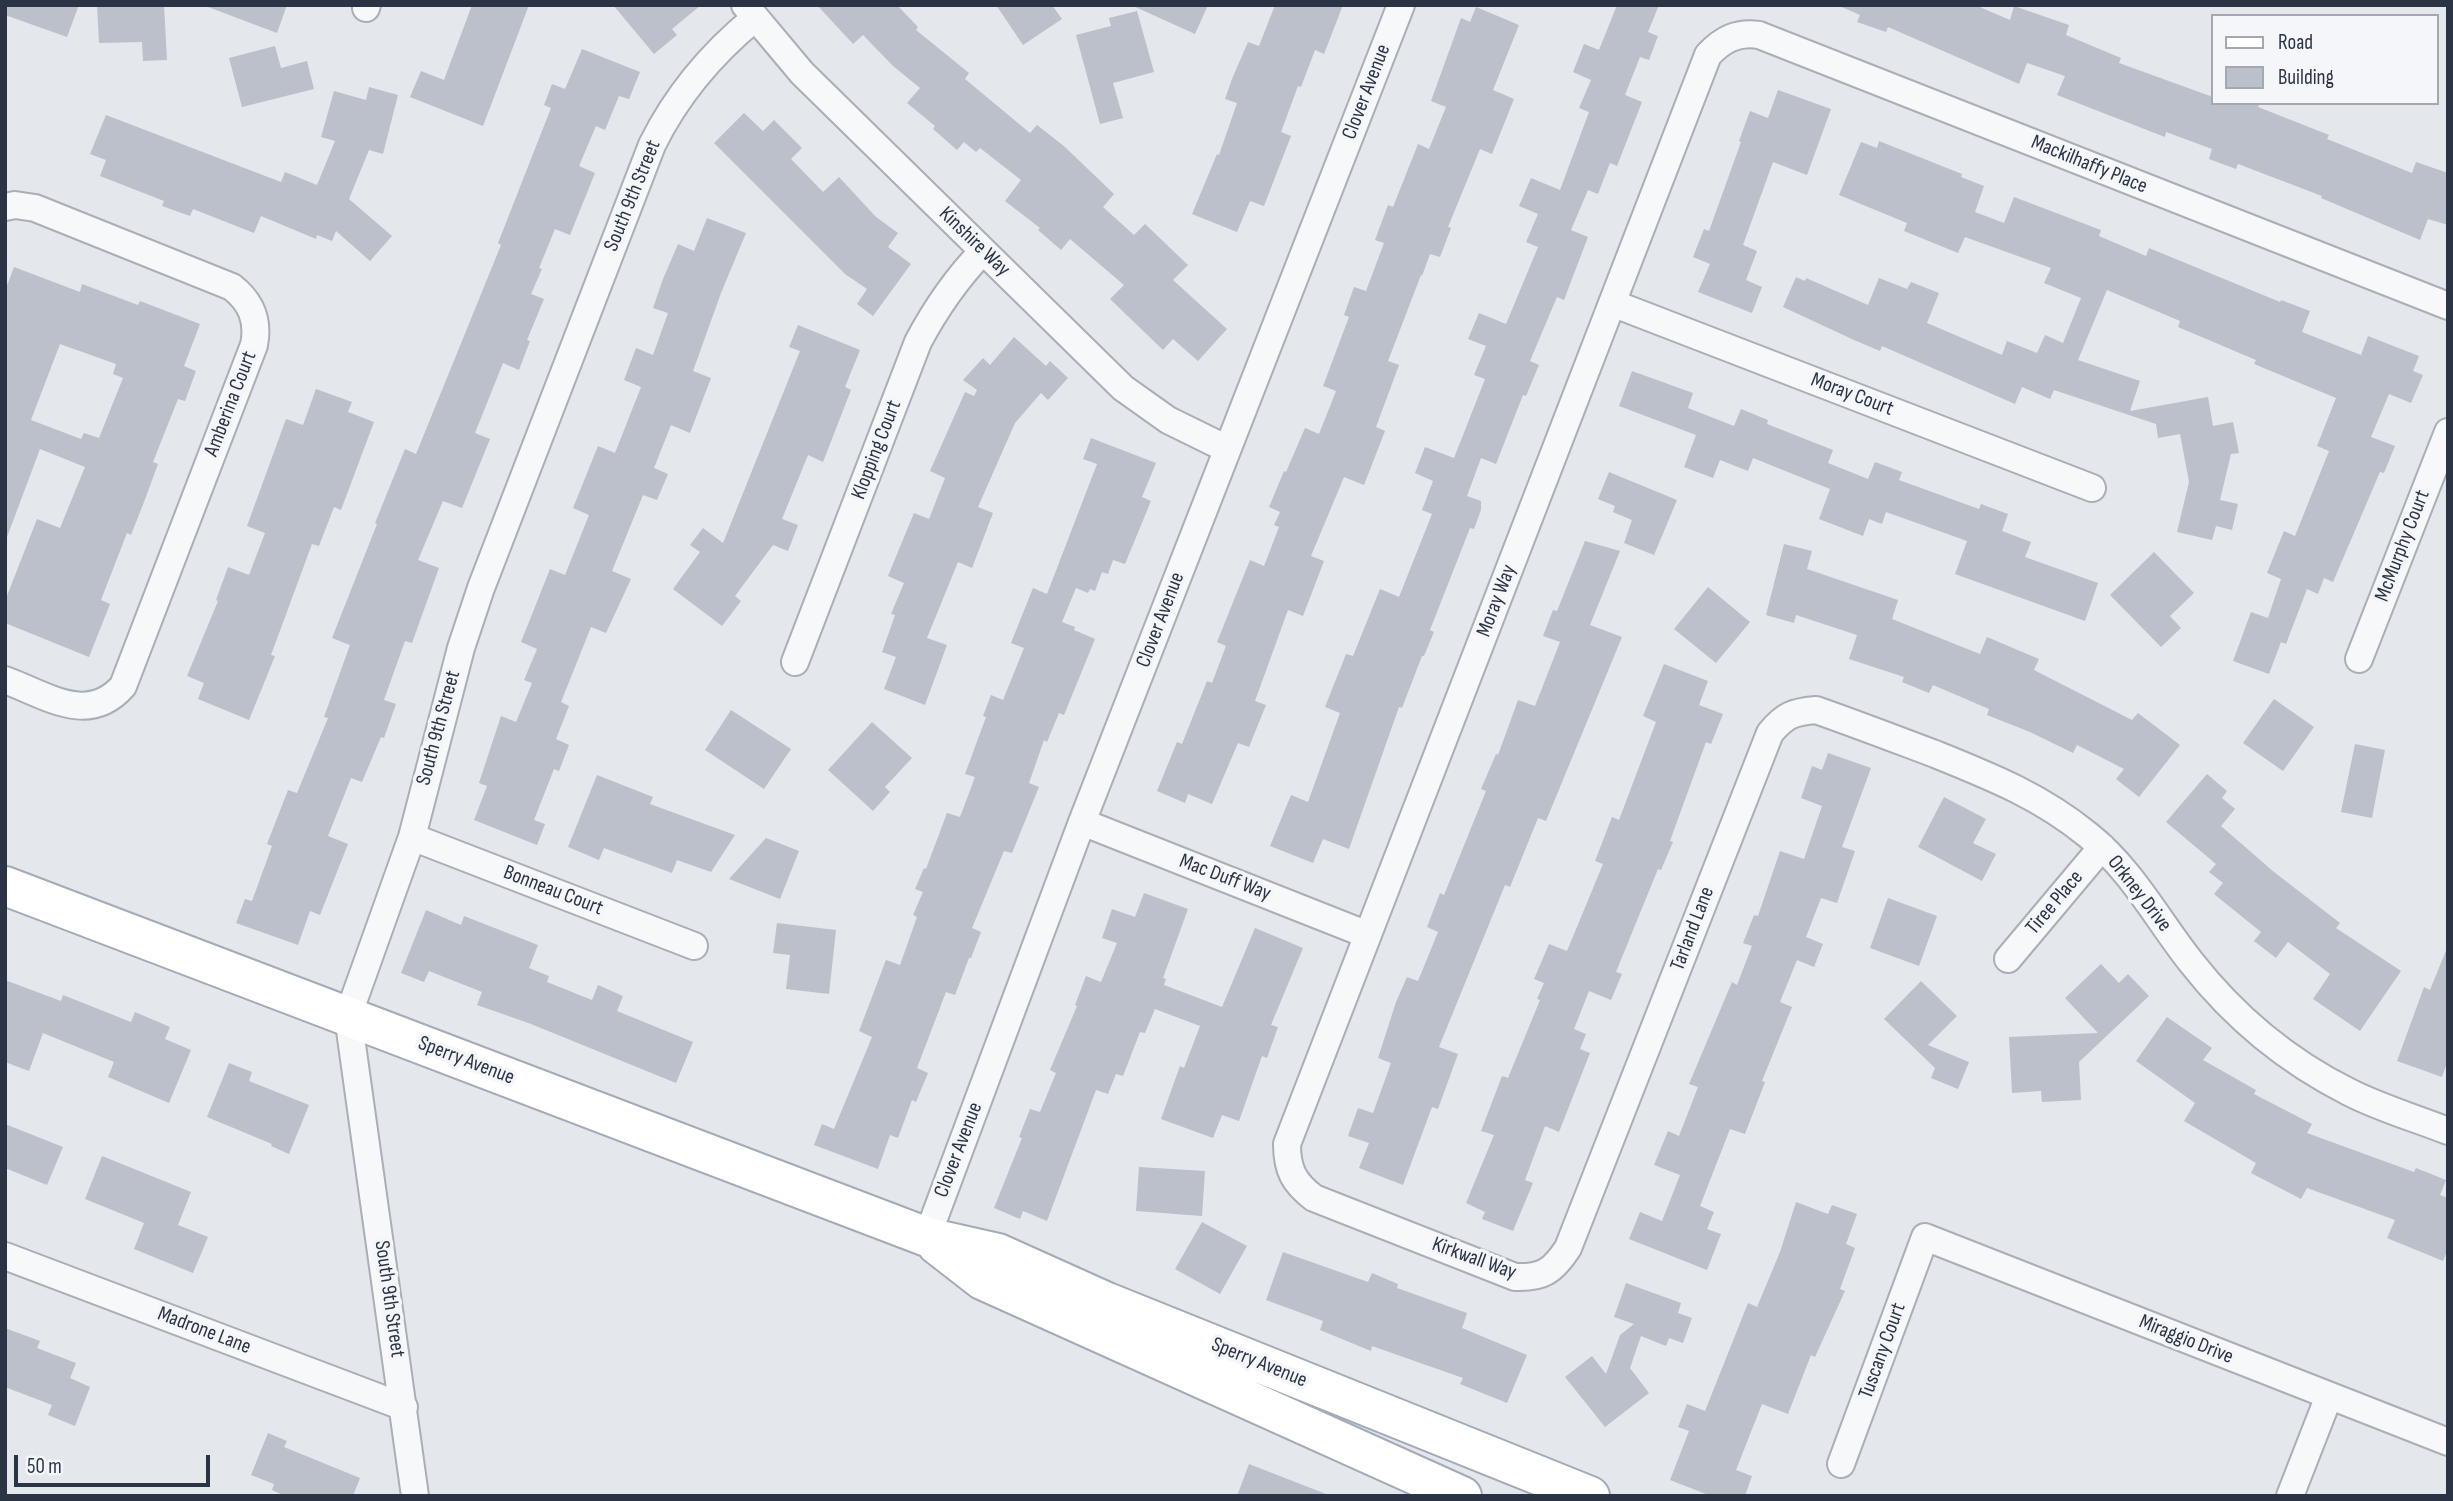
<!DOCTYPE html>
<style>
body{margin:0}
#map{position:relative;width:2453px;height:1501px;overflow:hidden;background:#e4e7ec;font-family:"Sofia Sans Condensed",sans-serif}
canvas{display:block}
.frame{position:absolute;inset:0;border:7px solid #2b3445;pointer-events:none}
.legend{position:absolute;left:2211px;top:14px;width:228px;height:91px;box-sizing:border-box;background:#f4f6f9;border:2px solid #a4a8b1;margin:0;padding:9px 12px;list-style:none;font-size:21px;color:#2b3445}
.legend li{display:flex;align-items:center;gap:14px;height:35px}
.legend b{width:35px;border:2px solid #a4a8b1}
.scale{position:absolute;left:14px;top:1455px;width:196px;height:32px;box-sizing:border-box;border:4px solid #2b3445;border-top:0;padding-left:9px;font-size:21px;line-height:24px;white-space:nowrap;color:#2b3445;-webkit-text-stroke:5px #f4f6f9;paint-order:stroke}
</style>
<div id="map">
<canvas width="2453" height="1501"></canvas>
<div class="frame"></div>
<ul class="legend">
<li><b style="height:9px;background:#fff"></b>Road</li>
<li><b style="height:19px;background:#bbc0ca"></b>Building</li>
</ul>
<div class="scale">50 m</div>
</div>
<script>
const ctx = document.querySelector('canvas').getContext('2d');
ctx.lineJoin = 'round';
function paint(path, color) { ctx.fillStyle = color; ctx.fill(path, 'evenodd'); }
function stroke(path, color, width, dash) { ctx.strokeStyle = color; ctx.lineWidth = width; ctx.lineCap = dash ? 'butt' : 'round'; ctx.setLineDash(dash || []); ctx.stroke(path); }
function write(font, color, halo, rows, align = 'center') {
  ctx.font = font + ' "Sofia Sans Condensed",sans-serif'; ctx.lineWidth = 7; ctx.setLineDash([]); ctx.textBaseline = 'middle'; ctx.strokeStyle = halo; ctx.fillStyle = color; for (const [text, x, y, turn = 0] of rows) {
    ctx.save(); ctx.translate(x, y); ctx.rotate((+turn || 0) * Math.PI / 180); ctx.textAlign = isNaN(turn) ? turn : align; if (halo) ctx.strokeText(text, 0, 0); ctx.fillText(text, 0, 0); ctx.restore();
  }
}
const building = new Path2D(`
 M5,5h74l-12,32 -62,-22z
 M97,5h67l3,55 -24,1 -1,-19 -43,1z
 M208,5h79l-10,28 -69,-26z
 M472,5h57l-46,121 -73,-29 11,-26 23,9z
 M613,5h88l-29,24 5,6 -23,19z
 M817,5h80l21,22 -2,3 53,43 -4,6 65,54 7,-8 28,22 49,47 -11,13 31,28 11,-11 43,41 -15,15 54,49 -29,32 -25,-22 -10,11 -53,-51 14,-14 -54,-46 -9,11 -23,-20 2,-2 -35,-27 16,-21 -41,-32 -4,4 -12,-10 -7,8 -24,-21 2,-3 -28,-23 13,-15 -27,-22 -30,-31 -10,9z
 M996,5h56l10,14 -39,26z
 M1131,5h77l-13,29z
 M1275,5h68l-19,49 -9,-4 -14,37 -3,-1 -17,46 10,4 -27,70 -14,-5 -13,31 -45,-18 25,-60 2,1 18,-52 -12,-4 7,-20 16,-37 11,4z
 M1617,5h42l-11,27 10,4 -9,24 -9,-3 -15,38 17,7 -25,64 -7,-3 -12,31 -10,-4 -17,40 17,7 -24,63 -7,-3 -27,64 9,4 -13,31 -3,-1 -27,69 -15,-6 -14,38 14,5v9l-7,19 -4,-1 -40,102 4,2 -10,24h-2l-20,52 -3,-1 -50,142 -26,-10 -10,24 -43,-17 21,-51 17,7 32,-89 -15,-6 21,-53 7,2 27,-67 19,8 33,-83 -10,-4 11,-29 -18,-8 10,-26 29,11 31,-79 -11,-4 12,-29 -18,-7 11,-26 27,11 32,-77 -12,-5 12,-28 -19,-8 12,-28 29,12 29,-78 -10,-4 12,-28 -18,-8 11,-28 15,6z
 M1837,5h138l35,15 4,-14 55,19 -3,10 55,23 -2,5 94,34v6h47l-2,4 71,28 -2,4 85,34 4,-11 32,11v52l-20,-6 -8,21 -99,-42 1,-2 -84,-32 -2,5 -27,-10 3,-10 -46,-17 -1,5 -108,-42 8,-19 -38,-13 -8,21 -131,-57 -2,5 -29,-10 3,-7z
 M1476,7l43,18 -26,65 21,9 -22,55 -12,-5 -32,78 3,1 -11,29 -10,-3 -8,22 -1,-1 -33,86 11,4 -23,62 9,4 -21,54 -20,-8 -33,79 13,5 -21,55 -15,-6 -33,91 11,4 -17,42 -11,-4 -26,61 -24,-10 -3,9 -28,-12 20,-49 5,2 25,-63 5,2 14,-37 -9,-4 33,-82 14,6 15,-39 -5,-2 6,-13 -11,-5 15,-36 2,1 19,-44 14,6 17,-43 -13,-5 26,-69 -5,-2 10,-28 12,4 18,-48 -9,-3 13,-35 5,2 25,-63 11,5 17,-42 -15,-6 30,-83 9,4z
 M1137,11l17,61 -41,11 10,35 -23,6 -24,-89 35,-9 -2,-8z
 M275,46l6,22 26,-7 7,28 -72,18 -13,-49z
 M582,49l58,23 -11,27 -10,-3 -14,34 -9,-4 -17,40 16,7 -25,62 -15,-6 -16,39 3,1 -11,25 13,5 -17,41 3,1 -11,29 -16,-7 -28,70 15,6 -28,69 -19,-7 -25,59 21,8 -27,75 -7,-2 -21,59 12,4 -12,34 -3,-1 -19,45 -11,-4 -23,58 20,8 -28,71 -10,-4 -12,34 -62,-22 9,-24 7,2 20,-55 -5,-2 21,-54 9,3 31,-75 -4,-1 26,-72 -18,-7 45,-114 -2,-1 30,-74 11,5 85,-209 -3,-2 53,-135 -7,-3 8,-21 13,5z
 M369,87l29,8 -15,59 -14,-4 -20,49 43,37 -22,25 -34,-30 -4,10 -15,-6 -1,4 -55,-23 -7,17 -61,-24 -3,7 -28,-10 2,-5 -64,-25 6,-16 -16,-6 16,-39 175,67 4,-10 32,13 18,-44 -14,-4 13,-46 32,9z
 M1778,90l53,19 -24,66 -34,-13 -30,83 14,6 -11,29 16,7 -10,26 -54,-21 12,-28 -17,-7 11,-28 5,2 32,-89 -2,-1 11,-30 18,7z
 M744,113l19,18 11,-11 28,28 -11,11 32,33 16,-15 37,40 22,16 -10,14 23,17 -38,52 -16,-12 10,-15 -22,-15 -131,-131z
 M1879,141l83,33 -1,3 23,9 -9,26 29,11 10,-26 87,33 -2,6 47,20 3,-8 131,54 1,-2 29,11 -8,21 59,23 7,-19 51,20 -6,15 10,4 -12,28 -22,-9 -18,43 24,9 -11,27 -4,-1 -47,110 -9,-4 -6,16 -11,-5 -21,55 -5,-2 -12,32 -36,-13 18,-49 17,6 13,-39 -14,-6 17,-42 11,5 34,-85 -12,-5 19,-48 -82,-34 2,-4 -78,-33 2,-6 -73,-31 -29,70 62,21 -10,30 78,-14 5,29 20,-4 6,31 -8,1 -11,46 18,4 -6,26 -16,-4 -4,14 -35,-8 12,-50 -9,-48 -22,4 -2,-14 -102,-34 -4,9 -28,-12 -7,17 -133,-58 -2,5 -26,-11 -71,-33 13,-30 9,4 1,-3 62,27 11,-27 28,11 4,-7 28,11 -12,30 75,32 5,-14 30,12 8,-18 18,8 18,-45 -37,-15 7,-15 -86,-31 -7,16 -54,-22 3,-8 -68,-28 22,-53 16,6z
 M707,218l39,15 -25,60 -28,78 18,7 -21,55 -19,-8 -17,43 14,6 -11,26 -14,-5 -31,76 19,8 -25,54 -15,-6 -30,75 8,4 -13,33 13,6 -10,26 -5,-2 -20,51 11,4 -8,21 -63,-25 13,-34 -8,-3 22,-67 15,6 16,-39 -8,-3 13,-31 -16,-7 29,-73 15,6 24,-60 -16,-7 25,-62 17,7 26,-66 -17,-7 12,-32 17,7 15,-42 -15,-5 10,-29 15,-35 16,7z
 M14,267l66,25 2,-8 56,21 2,-4 60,23 -16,42 12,5 -11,30 -7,-2 -25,63 5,2 -14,38 -13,33 -4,-2 -26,67 9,4 -21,53 -84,-34v-22l32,-82 23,9 25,-61 -45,-18 -33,88h-2v-246zM60,344l56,20 -3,10 10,4 -24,60 -15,-5 -3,6 -50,-19z
 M798,325l62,25 -15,37 6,3 -28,72 -15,-7 -26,64 16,6 -10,26 -15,-6 -38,51 6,5 -19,25 -49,-37 27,-37 -10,-7 13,-17 20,15 77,-192 -11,-4z
 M1014,337l32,29 4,-5 18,17 -20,22 -7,-7 -26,30 -37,84 15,6 -21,55 -14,-6 -31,76 20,7 -22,60 -41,-16 12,-32 -14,-5 13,-37 -4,-1 13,-31 -16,-7 26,-63 15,6 16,-41 -15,-7 35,-79 9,4 3,-6 -14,-10 20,-22 7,7z
 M1632,371l61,22 -5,15 46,18 7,-17 27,11 -1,4 66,26 -5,13 40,16 7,-17 27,10 -3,8 80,29 2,-5 27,10 -6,17 29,11 -6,15 73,26 -13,38 -130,-47 12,-33 -81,-29 -4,12 -13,-5 -6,17 -44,-17 11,-30 -77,-31 -5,13 -28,-11 -7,18 -29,-11 12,-32 -77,-29z
 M316,389l36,13 -4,10 26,10 -33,88 -7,-3 -15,39 -7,-2 -41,111 4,1 -26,64 -51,-21 6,-16 -17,-7 31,-75 -2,-1 12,-33 21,8 16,-42 -18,-7 39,-107 17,6z
 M1091,438l65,25 -14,34 9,4 -26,63 -12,-4 -5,14 -6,-2 -7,19 -5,-2 -2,4 -12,-5 -14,34 13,5 -1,3 21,9 -31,76 -5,-2 -12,29 -3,-2 -15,43 10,4 -27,66 -8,-2 -32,77 9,4 -10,26h-2l-14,37 -9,-3 -29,76 11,5 -12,29 -4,-2 -14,38 -8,-3 -12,34 -64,-24 8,-21 12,5 38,-92 -13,-6 27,-71 14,5 17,-48 -4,-2 10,-23 -8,-3 9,-21 2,1 21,-56 13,4 15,-40 -10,-3 21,-57 -3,-1 8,-21 12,5 21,-52 -13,-5 22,-55 14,6 50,-130 -14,-5z
 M1609,472l68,28 -23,55 -30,-12 8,-23 -19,-8 2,-6 -17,-7z
 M1585,541l35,10 -30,74 32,12 -76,184 -8,-3 -28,69 -5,-2 -66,162 19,7 -20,55 -6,-2 -29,78 -44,-17 10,-25 -21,-7 10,-28 15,5 18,-50 -13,-5 18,-56 11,-25 11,4 20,-49 -11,-5 13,-34 4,2 42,-104 -5,-2 15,-35 2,1 20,-55 17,6 25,-64 -17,-6 10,-26 4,1z
 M1784,544l28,7 -5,18 91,31 -6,19 88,35 7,-17 52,22 -5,11 98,50 6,-7 42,32 -41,52 -23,-18 8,-10 -47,-24 -4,8 -43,-21 -43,-17 2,-6 -56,-24 -4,8 -27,-11 2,-5 -55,-18 8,-24 -61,-20 -2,8 -28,-8z
 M2154,552l40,41 -24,23 11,12 -20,19 -51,-52z
 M1708,587l42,35 -34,41 -42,-34z
 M1664,664l44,17 -9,24 24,9 -12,30 -5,-2 -36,99 3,1 -12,28 -3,-1 -42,103 6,2 -11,26 -22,-9 -15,38 12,5 -6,15 10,4 -31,79 -14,-6 -20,54 8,3 -20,48 -31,-12 3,-7 -19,-9 28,-68 -13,-4 21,-55 6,2 32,-78 -3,-1 7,-16 -10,-4 15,-35 18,7 36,-87 -8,-3 17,-44 7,3 37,-98 -13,-6z
 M2274,699l40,28 -31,44 -40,-28z
 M731,710l60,39 -27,40 -59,-39z
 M872,722l40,36 -27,29 5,5 -17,19 -45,-41z
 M2355,744l30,6 -13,68 -31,-6z
 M1828,753l43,15 -29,79 13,4 -18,52 -16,-5 -15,39 17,7 -9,23 -17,-7 -17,42 12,5 -30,74 3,1 -20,52 -15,-5 -30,77 14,6 -7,17 14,5 -14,36 -78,-31 11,-27 22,9 18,-46 -26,-10 14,-34 11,5 19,-49 -9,-3 43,-102 5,3 15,-39 -9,-3 11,-28 4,1 22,-65 24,8 18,-53 -21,-8 11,-32 10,4z
 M2207,774l20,17 -5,7 13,11 -14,17 53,46 66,51 -4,5 65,43 -41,60 -47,-32 17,-25 -42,-32 -12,16 -22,-17 7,-9 -47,-38 9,-11 -14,-11 7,-8 -50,-42z
 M597,775l56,22 -3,7 85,31 -24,37 -34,-12 -5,13 -68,-25 -5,12 -31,-13z
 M1944,797l42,22 -13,24 23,11 -14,27 -64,-34z
 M766,838l33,13 -19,48 -51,-20z
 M1144,893l44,16 -25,69 3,1 -2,6 58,22 33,-79 48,20 -32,77 7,2 -11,31 -5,-2 -23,65 -17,-6 -9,23 -52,-19 19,-53 4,2 16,-42 -45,-17 -10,24 -5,-1 -17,44 -7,-2 -8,20 -12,-4 -49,131 -24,-10 -3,8 -26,-11 28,-70 -3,-1 11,-28 10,3 16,-39 -6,-3 27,-64 -2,-1 11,-29 15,6 16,-39 -15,-5 10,-29 23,8z
 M1888,898l49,18 -18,50 -49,-18z
 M426,910l35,15 3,-9 74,29 -9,23 20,8 -2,6 45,18 6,-15 25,11 -6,15 76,31 -17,41 -145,-59 -54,-19 5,-13 -53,-21 -5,11 -23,-9z
 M777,923l59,7 -7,64 -43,-5 4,-34 -17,-2z
 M2447,948l1,112 -6,17 -45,-16 27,-74 6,3z
 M2101,964l18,19 9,-9 21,22 -70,66 2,38 -39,2 -1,-11 -29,2 -3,-56 89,-4 -33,-35z
 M5,980l56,21 2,-6 68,27 4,-10 35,15 -5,12 26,11 -22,53 -61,-26 6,-15 -71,-29 -14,38 -24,-9z
 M1921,981l36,35 -29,29 41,17 -11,27 -27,-11 4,-10 -51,-49z
 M2167,1017l45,31 -9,12 53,30 -2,4 58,30 -5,9 107,39 2,-4 30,12 -6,15 8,3v51l-5,12 -56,-23 8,-18 -88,-32 -6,11 -50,-26 5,-10 -72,-42 11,-18 -59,-42z
 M229,1063l23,9 -3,9 60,24 -20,49 -18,-8 1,-2 -65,-27z
 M5,1124l58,23 -16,38 -42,-17z
 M102,1156l89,36 -13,33 30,12 -15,36 -59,-24 10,-26 -59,-24z
 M1139,1167l66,4 -3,45 -66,-5z
 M1796,1202l32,12 4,-9 25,9 -11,30 9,4 -15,41 5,2 -30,66 -4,-2 -23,59 -26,-10 -26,66 16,6 -7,20h-34l-41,-16 19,-49 -11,-4 9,-23 18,7 43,-108 9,4 23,-55z
 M1202,1222l45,24 -27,48 -45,-25z
 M1283,1252l85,30 4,-9 26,11 -1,4 70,25 -5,15 65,27 -20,48 -47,-19 3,-6 -91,-32 -1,5 -51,-21 3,-9 -57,-21z
 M1626,1283l55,20 -3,10 14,5 -9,25 -14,-5 -3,8 -25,-10 -11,32 19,25 -44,34 -40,-50 27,-21 14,18 14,-39 14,-11 -20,-7z
 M5,1328l35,13 -3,7 39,15 -6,15 20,9 -15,39 -27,-11 4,-10 -47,-18z
 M268,1433l19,8 -3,6 76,31 -7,18h-68l-13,-6 2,-6 -23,-9z
 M1249,1464l77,30v2h-89z`);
const minor = new Path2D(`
 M745,5l57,68 321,315 45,32 59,29
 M366,8l1,-3
 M5,207l10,-2 20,3 197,79c19,15 27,33 22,58l-131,341c-35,40 -77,9 -118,-6
 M1612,303l480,185
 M2448,306l-689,-271c-22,-3 -36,4 -51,20l-421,1089c0,26 7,39 27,54l201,79c28,1 38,-6 53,-29l202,-515c15,-18 23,-21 46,-23 40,14 79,29 119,44 57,23 105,42 153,81 44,35 69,84 103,127 43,55 96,99 158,130 31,16 66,26 99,39
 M2359,659l89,-227
 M795,662l123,-320c18,-34 38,-63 65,-91
 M1082,822l286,113
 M412,837l282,109
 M2008,959l94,-112
 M927,1237l155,-415 319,-817
 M5,1256l399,151
 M1841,1464l84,-227 523,205
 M415,1496l-67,-480 64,-179 49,-189 20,-60 171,-443c25,-51 59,-91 103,-127
 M2290,1496l39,-100`);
const primary = new Path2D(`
 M5,886l922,351 71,16 109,49 483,194
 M937,1245l45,35 480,216`);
const streetNames = [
 ["Clover Avenue",1367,92,-69],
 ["Mackilhaffy Place",2089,165,22],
 ["South 9th Street",633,196,-68],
 ["Kinshire Way",974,242,44],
 ["Moray Court",1852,395,21],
 ["Amberina Court",231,404,-69],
 ["Klopping Court",877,450,-69],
 ["McMurphy Court",2403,546,-69],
 ["Moray Way",1497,601,-69],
 ["Clover Avenue",1161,620,-69],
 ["South 9th Street",439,728,-75],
 ["Mac Duff Way",1225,878,21],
 ["Bonneau Court",553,891,21],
 ["Orkney Drive",2139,894,52],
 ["Tiree Place",2055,903,-50],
 ["Tarland Lane",1693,929,-69],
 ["Sperry Avenue",466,1061,21],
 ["Clover Avenue",959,1150,-69],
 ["Kirkwall Way",1474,1259,20],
 ["South 9th Street",389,1299,82],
 ["Madrone Lane",204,1331,21],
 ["Miraggio Drive",2186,1340,22],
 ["Tuscany Court",1883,1351,-70],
 ["Sperry Avenue",1259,1363,22]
];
paint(building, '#bbc0ca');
stroke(minor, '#a9aeb7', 30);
stroke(primary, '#a3abb8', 42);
stroke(minor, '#f7f8fa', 26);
stroke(primary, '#fff', 38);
write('21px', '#2b3445', '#f4f6f9', streetNames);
</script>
